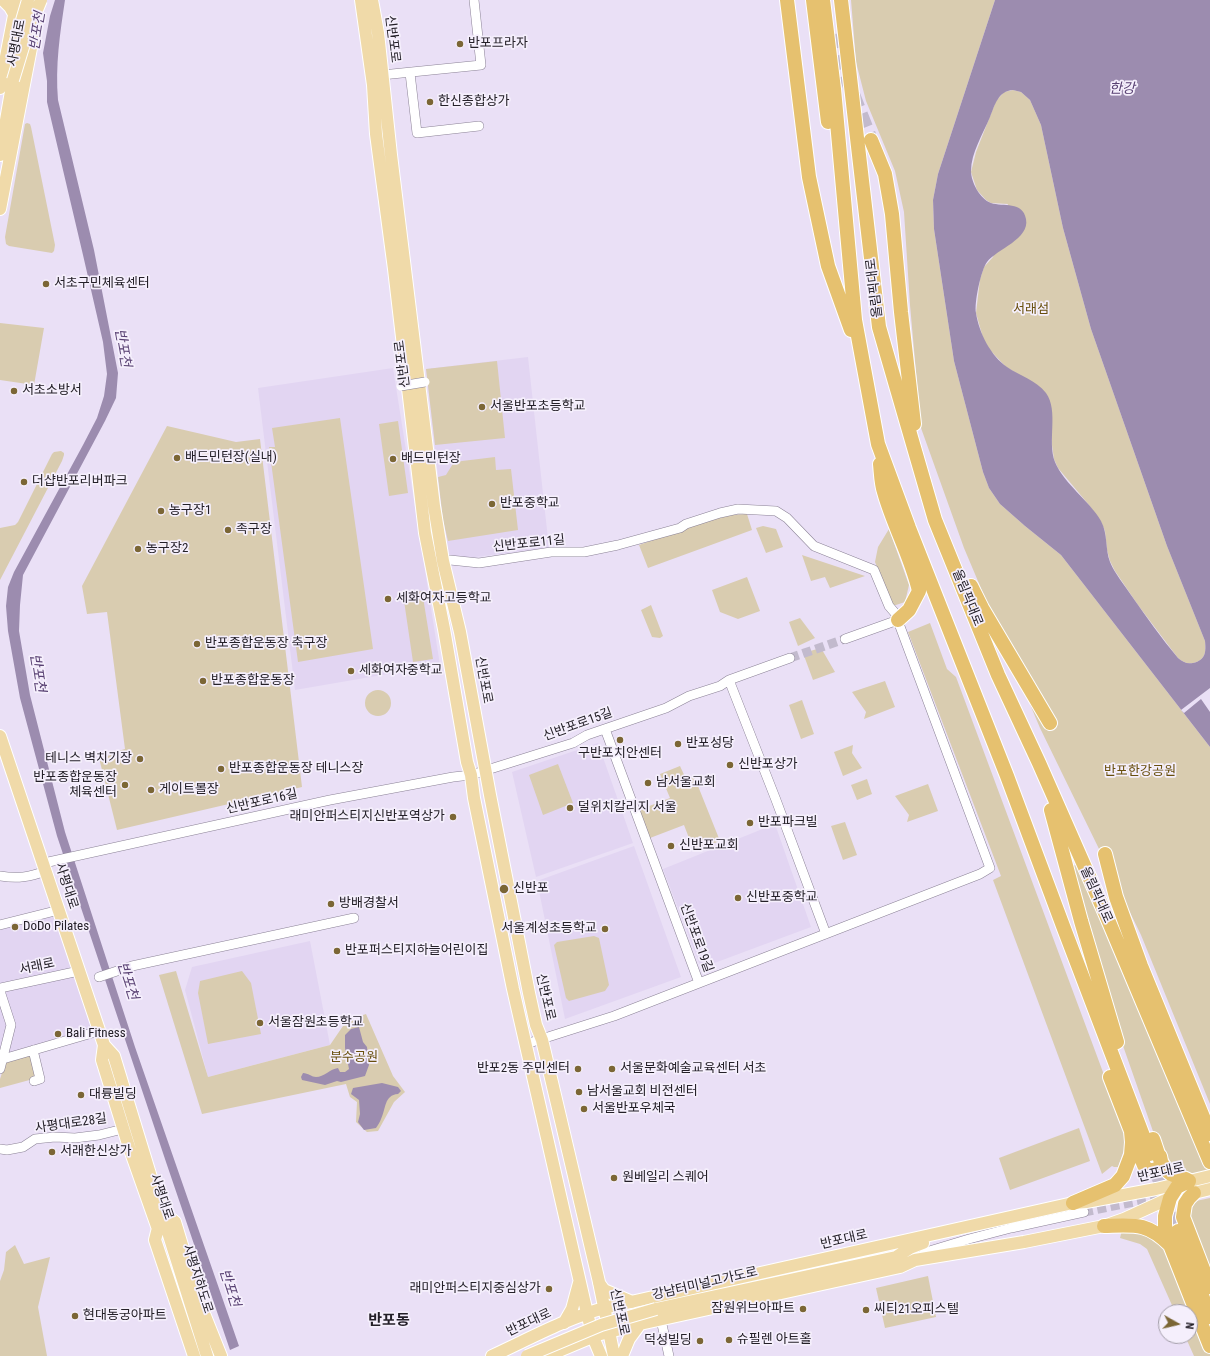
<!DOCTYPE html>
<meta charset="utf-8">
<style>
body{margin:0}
#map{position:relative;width:1210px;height:1356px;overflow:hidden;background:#eae0f6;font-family:"Roboto Condensed",sans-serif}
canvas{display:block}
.north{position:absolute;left:1158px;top:1304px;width:40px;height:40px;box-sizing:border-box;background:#f5effc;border:1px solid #a19ca7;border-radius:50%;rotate:98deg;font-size:11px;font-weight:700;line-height:16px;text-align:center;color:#242028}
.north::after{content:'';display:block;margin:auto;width:14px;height:18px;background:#7b6635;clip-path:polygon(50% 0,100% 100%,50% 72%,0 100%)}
</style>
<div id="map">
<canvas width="1210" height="1356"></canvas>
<div class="north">N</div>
</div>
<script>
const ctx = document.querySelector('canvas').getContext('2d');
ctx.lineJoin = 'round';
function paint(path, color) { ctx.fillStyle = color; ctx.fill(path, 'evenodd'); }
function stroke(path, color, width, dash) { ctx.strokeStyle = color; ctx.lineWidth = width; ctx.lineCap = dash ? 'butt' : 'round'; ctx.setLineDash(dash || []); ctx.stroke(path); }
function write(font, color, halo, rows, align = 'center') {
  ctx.font = font + ' "Roboto Condensed","Noto Sans KR",sans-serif'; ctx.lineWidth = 3.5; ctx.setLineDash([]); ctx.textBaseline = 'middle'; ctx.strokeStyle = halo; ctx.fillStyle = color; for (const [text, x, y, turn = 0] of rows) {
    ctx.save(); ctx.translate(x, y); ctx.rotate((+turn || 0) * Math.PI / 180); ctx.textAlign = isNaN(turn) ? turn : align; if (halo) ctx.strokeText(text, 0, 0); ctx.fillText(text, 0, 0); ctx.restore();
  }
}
const built = new Path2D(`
 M528,357l21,191 -99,12 -7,-40 -17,-151z
 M393,368l47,297 -145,25 -37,-302z
 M598,743l35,100 -97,34 -24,-105z
 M775,824l36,103 -110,41 -38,-99z
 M634,846l47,131 -116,42 -28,-138z
 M56,916l36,113 -83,25h-9v-124z
 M310,941l20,104 -122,32 -23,-87 7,-23z`);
const green = new Path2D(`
 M851,0h144l-57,174 -5,26 1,29 20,132 29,111 6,16 11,16 25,22 36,29 149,192v357l-69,-169 -101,-207 -76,-180 -43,-120 -11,-123 -6,-93 -9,-41 -29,-70 -10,-39z
 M1013,90l8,2 9,8 11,25 22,103 28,101 76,217 38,95c1,11 1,19 -12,22 -7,1 -10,-1 -15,-5l-40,-53 -23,-34 -5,-10 -3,-11 -2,-19 -4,-9 -12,-17 -31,-37 -4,-9 -2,-14 -2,-43 -12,-16 -32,-19 -17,-18 -6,-11 -7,-25 4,-34 4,-12 9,-10 15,-53 -17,-1 -5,-3 -9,-10 -6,-18 5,-20 20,-51 8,-9z
 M27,123l3,1 1,3 24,118 -1,6 -2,2 -43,-7 -3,-2 -1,-7 20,-113z
 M0,323l44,5 -10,57 -34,-5z
 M497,361l8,77 -70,7 -9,-76z
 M340,418l33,231 -75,13 -29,-215h6l-3,-19z
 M398,421l10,72 -19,3 -10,-72z
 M167,426l69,16 24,-3 42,348 -185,43 -18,-72 16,-4v-2l10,-3 -18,-137 -20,2 -5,-28z
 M61,451l3,2v2l-2,6 -62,119v-52l15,-3 3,-3 34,-68 2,-2z
 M495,457l1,13 15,-1 7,61 -70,11 -5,-21 -5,-43 8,-2 8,-13z
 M747,514l5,16 -104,38 -9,-23 85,-30z
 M763,526l13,3 7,18 -17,6 -10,-25z
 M889,529l20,56 -4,17 -12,4 -18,-44 3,-15z
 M802,555l63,21 -35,12 -5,-11 -14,4z
 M747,577l13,34 -22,8 -18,-7 -8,-22z
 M422,591l11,68 -20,3 -10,-68z
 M651,605l12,31 -3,2 -8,-1 -11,-27z
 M800,618l15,20 -17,8 -9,-24z
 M930,623l17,46 9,8 170,457 -2,16 -6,17h-4l-2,-1 -10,8 -109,-294 8,-4 -93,-244z
 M821,648l14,24 -22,8 -10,-27z
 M885,681l10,26 -31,12 2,-7 -14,-20z
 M365 703a13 13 0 1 1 26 0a13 13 0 1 1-26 0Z
 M802,700l12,34 -13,5 -12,-34z
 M853,745l-1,8 10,15 -19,8 -9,-24z
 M558,764l15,39 -30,12 -14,-40z
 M680,766l6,13 8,-3 26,65 -26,10 -10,-26 -34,13 -11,-28 31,-12 -10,-24z
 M867,779l5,15 -15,6 -6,-15z
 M928,784l10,27 -31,11 2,-7 -14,-19z
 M845,822l12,33 -14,5 -12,-34z
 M1076,865l26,57 107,250c-9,2 -24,5 -33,-1 -5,-2 -10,-10 -14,-14l-54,-154 -36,-137z
 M594,936l5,2 10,47 -4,6 -36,10 -3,-3 -12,-53 3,-3z
 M176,971l32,106 122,-32 13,-19 17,-10 6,-2 27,62 12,16 -11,10 -16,29 -11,1 -11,-10 1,-20 -7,-5 -4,-13 -144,30 -43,-139z
 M242,971l9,12 10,51 -53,10 -10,-51 2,-12z
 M31,1054l6,24 -37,10v-9l6,-18z
 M1079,1128l11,33 -80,29 -11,-32z
 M1210,1198v74l-18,-43 -2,-18 6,-10z
 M1122,1230c17,3 31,7 46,17l42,105v4h-16l-9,-20h5v-24h-15l-28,-63 -7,-5 -20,-6z
 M15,1245l9,19 26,-7 -12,50 9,49h-47v-75l4,-11 2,-18z
 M928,1276l8,41 -51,11 -9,-40z`);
const water = new Path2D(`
 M55,0h10c-5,33 -10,66 -7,100l36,150 24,123 -2,25 -11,23 -82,154 -3,30 -1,26 11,64 35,137 70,215 104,299 -9,4 -64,-188 -109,-326 -37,-138 -12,-67 -2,-25 2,-19 6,-15 69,-127 14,-27 7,-22 3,-22 -4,-32 -20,-87 -36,-153v-21l-4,-28 7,-37z
 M995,0h215v747l-149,-192 -36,-29 -25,-22 -11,-16 -6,-16 -29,-111 -20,-132 -1,-29 5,-26zM1013,90l8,2 9,8 11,25 22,103 28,101 76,217 38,95c1,11 1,19 -12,22 -7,1 -10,-1 -15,-5 -17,-20 -32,-42 -47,-63 -7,-11 -16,-21 -21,-33 -5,-13 -2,-28 -9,-41 -12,-21 -37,-37 -46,-59 -8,-21 4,-51 -9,-69 -10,-13 -26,-17 -39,-26 -16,-11 -28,-34 -31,-54 -2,-10 5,-43 11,-51 10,-13 43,-23 39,-43 -3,-18 -23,-12 -35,-16 -11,-4 -20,-21 -20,-32 0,-18 12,-37 19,-54 5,-12 8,-26 23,-27z
 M359,1027l4,15 4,5 2,18 -4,11 -24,6 -4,-1 -12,4 -23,-5 -1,-3 2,-4c5,0 9,4 13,4 8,0 14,-8 22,-9l2,4h5l4,-3 -4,-21v-13l6,-6z
 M382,1083l16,4 3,4 -3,3c-14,1 -12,15 -17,25 -1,3 -3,6 -5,9l-12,2 -6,-8 2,-8 -1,-14 -8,-6 2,-6z`);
const pier = new Path2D(`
 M1210,688v24l-9,-13 -17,14 -3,-3z`);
const minorTunnel = new Path2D(`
 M790,658l55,-19
 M1192,1188l18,-5
 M1084,1212l65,-13 21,-6`);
const highwayTunnel = new Path2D(`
 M830,36l41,104
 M1150,1154l28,77`);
const minor = new Path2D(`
 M410,73l7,60 62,-7
 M382,75l99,-10 -7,-65
 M443,561l7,-1 29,3 72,-11h33l34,-7 62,-17 6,-4 34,-11 18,-4 38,2 11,7 27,28 60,24 15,36 6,7 95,255 -10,6 -366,142 -88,28
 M845,639l53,-19
 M729,680l61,-22
 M605,729l94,254
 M44,863l286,-63 123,-23 18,-2 102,-32 14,-8 79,-27 23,-12 31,-10 9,-6 47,120 50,134
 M0,876c18,3 29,1 46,-5
 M0,925l59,-15
 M99,977l33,-11 222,-48
 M0,988l79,-17
 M0,991l11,34 -11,44
 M33,1050l7,29 -6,2
 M0,1059h3l96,-28
 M0,1149l7,1 16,-3 12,-8 20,-2 20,1 24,-3 24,-6
 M917,1259l9,-7 43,-13 42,-11 73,-16
 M661,1320l8,36`);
const major = new Path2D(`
 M3,0l7,7 4,7
 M361,0l12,85 3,49 18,135 31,264 19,96 23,133 4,13 3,23 39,191 74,324 6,24 8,19
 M372,0l6,33 13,122 43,351 9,55 17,71 30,163 39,198 7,32 6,15 57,242 15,74
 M0,88l17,-88
 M0,155l13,-75
 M0,209l36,-187
 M0,736l104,309 10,11 47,154 46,146
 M104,1045l-2,15 26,84 30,85
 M1194,1193l16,-4
 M161,1211l14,11 24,79 22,55
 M158,1228l-3,12 39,116
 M599,1283l5,7 28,12
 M656,1309l240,-52 14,-9 13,-5
 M564,1323l8,-14 7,-26
 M492,1356c37,-17 73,-37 112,-48l469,-105 13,-1 70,-13 54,-13
 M547,1356l50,-21 43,-11 260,-57 15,-7 109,-18 80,-16 20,-7 46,-21
 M622,1356l7,-17 11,-15`);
const highway = new Path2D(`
 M787,0l22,177 19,89 23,64
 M813,0l15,122
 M823,0l11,89 21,231 23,124 31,84 98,248 56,150 87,228
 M841,0l38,327 56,193 63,155 41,88 67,152 104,247
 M871,140l14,34 7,40 9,98 13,112
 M880,464c1,9 1,19 4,28 9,33 27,64 35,99l-10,19 -11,10
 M971,586l11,22 68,115
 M1051,810l30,111 36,121
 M1105,854l11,43 25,69 69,168
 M1153,1139c4,10 7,28 18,35 5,3 13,3 18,7
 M1134,1141l12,29h8l8,-4 -2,-10
 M1194,1193l-5,5 -4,6 -2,13 27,70
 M1073,1203l42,-18 8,-9 8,-21 1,-13 -1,-11 -21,-54
 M1104,1226c30,-1 43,-4 66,19l40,101
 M1178,1231l32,86
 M1170,1245l-5,-19v-10l5,-18 7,-11 12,-6`);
const minorBridge = new Path2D(`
 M401,386l24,-4`);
const majorBridge = new Path2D(`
 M14,59l1,-15 13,-44
 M13,80l14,-46 14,-34
 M527,1356l74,-31 55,-16`);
const markers = [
 [460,44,4,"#7b6635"],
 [430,102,4,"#7b6635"],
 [46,284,4,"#7b6635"],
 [14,391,4,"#7b6635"],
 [482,407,4,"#7b6635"],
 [177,458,4,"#7b6635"],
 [393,459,4,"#7b6635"],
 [24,482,4,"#7b6635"],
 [492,504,4,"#7b6635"],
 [161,511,4,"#7b6635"],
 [228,530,4,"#7b6635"],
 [138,549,4,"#7b6635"],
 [388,599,4,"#7b6635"],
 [197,644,4,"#7b6635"],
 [351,671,4,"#7b6635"],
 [203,681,4,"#7b6635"],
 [620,740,4,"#7b6635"],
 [678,744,4,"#7b6635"],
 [140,759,4,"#7b6635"],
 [730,765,4,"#7b6635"],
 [221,769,4,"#7b6635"],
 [648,783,4,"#7b6635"],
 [125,785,4,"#7b6635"],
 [151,790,4,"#7b6635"],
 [570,808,4,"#7b6635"],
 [453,817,4,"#7b6635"],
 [750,823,4,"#7b6635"],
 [671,846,4,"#7b6635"],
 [504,889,5,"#7b6635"],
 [738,898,4,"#7b6635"],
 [331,904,4,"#7b6635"],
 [15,927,4,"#7b6635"],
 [605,929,4,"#7b6635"],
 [337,951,4,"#7b6635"],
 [260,1023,4,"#7b6635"],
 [58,1034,4,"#7b6635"],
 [578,1069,4,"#7b6635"],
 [612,1069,4,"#7b6635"],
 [579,1092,4,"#7b6635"],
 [81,1095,4,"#7b6635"],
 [584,1109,4,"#7b6635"],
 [52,1152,4,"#7b6635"],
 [614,1178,4,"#7b6635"],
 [549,1289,4,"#7b6635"],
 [803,1309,4,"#7b6635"],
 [866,1310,4,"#7b6635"],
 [75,1316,4,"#7b6635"],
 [729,1340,4,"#7b6635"],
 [700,1341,4,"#7b6635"]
];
const streetNames = [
 ["신반포로",392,39,83],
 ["사평대로",17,43,-79],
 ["올림픽대로",875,288,-97],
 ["신반포로",403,364,-97],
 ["신반포로11길",529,544,-6],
 ["올림픽대로",967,598,68],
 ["신반포로",483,680,80],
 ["신반포로15길",578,725,-20],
 ["신반포로16길",262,802,-13],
 ["사평대로",66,886,72],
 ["올림픽대로",1096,895,66],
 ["신반포로19길",696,938,70],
 ["서래로",37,967,-12],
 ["신반포로",545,997,77],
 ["사평대로28길",71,1124,-8],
 ["반포대로",1161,1173,-13],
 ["사평대로",161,1197,71],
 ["반포대로",844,1240,-13],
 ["사평지하도로",197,1279,72],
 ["강남터미널고가도로",705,1284,-13],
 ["신반포로",619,1312,78],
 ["반포대로",529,1323,-25]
];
const poiNames = [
 ["반포프라자",468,44],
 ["한신종합상가",438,102],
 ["서초구민체육센터",54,284],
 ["서초소방서",22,391],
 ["서울반포초등학교",490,407],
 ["배드민턴장(실내)",185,458],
 ["배드민턴장",401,459],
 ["더샵반포리버파크",32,482],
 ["반포중학교",500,504],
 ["농구장1",169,511],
 ["족구장",236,530],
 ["농구장2",146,549],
 ["세화여자고등학교",396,599],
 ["반포종합운동장 축구장",205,644],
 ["세화여자중학교",359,671],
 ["반포종합운동장",211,681],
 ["반포성당",686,744],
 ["구반포치안센터",620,754,"center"],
 ["테니스 벽치기장",132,759,"right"],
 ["신반포상가",738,765],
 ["반포종합운동장 테니스장",229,769],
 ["반포종합운동장",117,778,"right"],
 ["체육센터",117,793,"right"],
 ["남서울교회",656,783],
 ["게이트볼장",159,790],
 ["덜위치칼리지 서울",578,808],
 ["래미안퍼스티지신반포역상가",445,817,"right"],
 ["반포파크빌",758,823],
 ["신반포교회",679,846],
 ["신반포",513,889],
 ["신반포중학교",746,898],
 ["방배경찰서",339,904],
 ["DoDo Pilates",23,927],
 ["서울계성초등학교",597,929,"right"],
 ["반포퍼스티지하늘어린이집",345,951],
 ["서울잠원초등학교",268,1023],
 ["Bali Fitness",66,1034],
 ["반포2동 주민센터",570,1069,"right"],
 ["서울문화예술교육센터 서초",620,1069],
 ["남서울교회 비전센터",587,1092],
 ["대륭빌딩",89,1095],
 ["서울반포우체국",592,1109],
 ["서래한신상가",60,1152],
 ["원베일리 스퀘어",622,1178],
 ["래미안퍼스티지중심상가",541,1289,"right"],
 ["잠원위브아파트",795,1309,"right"],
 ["씨티21오피스텔",874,1310],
 ["현대동궁아파트",83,1316],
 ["슈필렌 아트홀",737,1340],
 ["덕성빌딩",692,1341,"right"]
];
const parkNames = [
 ["서래섬",1031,310],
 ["반포한강공원",1140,772],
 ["분수공원",354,1058]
];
const waterNames = [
 ["반포천",38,31,-81],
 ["한강",1122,89],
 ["반포천",122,348,80],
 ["반포천",37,673,81],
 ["반포천",127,981,72],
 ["반포천",229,1288,72]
];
const quarterNames = [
 ["반포동",389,1321]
];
paint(built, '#e2d5f2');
paint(green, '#d9ccb0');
paint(water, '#9c8caf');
paint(pier, '#eae0f6');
stroke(minorTunnel, '#c2bacd', 9, [9, 4.5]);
stroke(highwayTunnel, '#c2bacd', 14, [14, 7]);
stroke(minor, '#8b8296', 10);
stroke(major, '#fff', 14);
stroke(highway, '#fff', 16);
stroke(minor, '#fff', 9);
stroke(major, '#f0daa9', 12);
stroke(highway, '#e6c16f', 14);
stroke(minorBridge, '#8b8296', 10, []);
stroke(majorBridge, '#fff', 14, []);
stroke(minorBridge, '#fff', 9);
stroke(majorBridge, '#f0daa9', 12);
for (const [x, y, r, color] of markers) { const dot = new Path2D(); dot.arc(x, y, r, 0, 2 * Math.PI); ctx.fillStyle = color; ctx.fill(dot); stroke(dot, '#f5effc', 1.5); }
write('13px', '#242028', '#f5effc', streetNames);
write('13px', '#242028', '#f5effc', poiNames, 'left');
write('13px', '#684f0d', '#f5effc', parkNames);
write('italic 14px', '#584072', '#f5effc', waterNames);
write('bold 15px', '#242028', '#f5effc', quarterNames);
</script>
